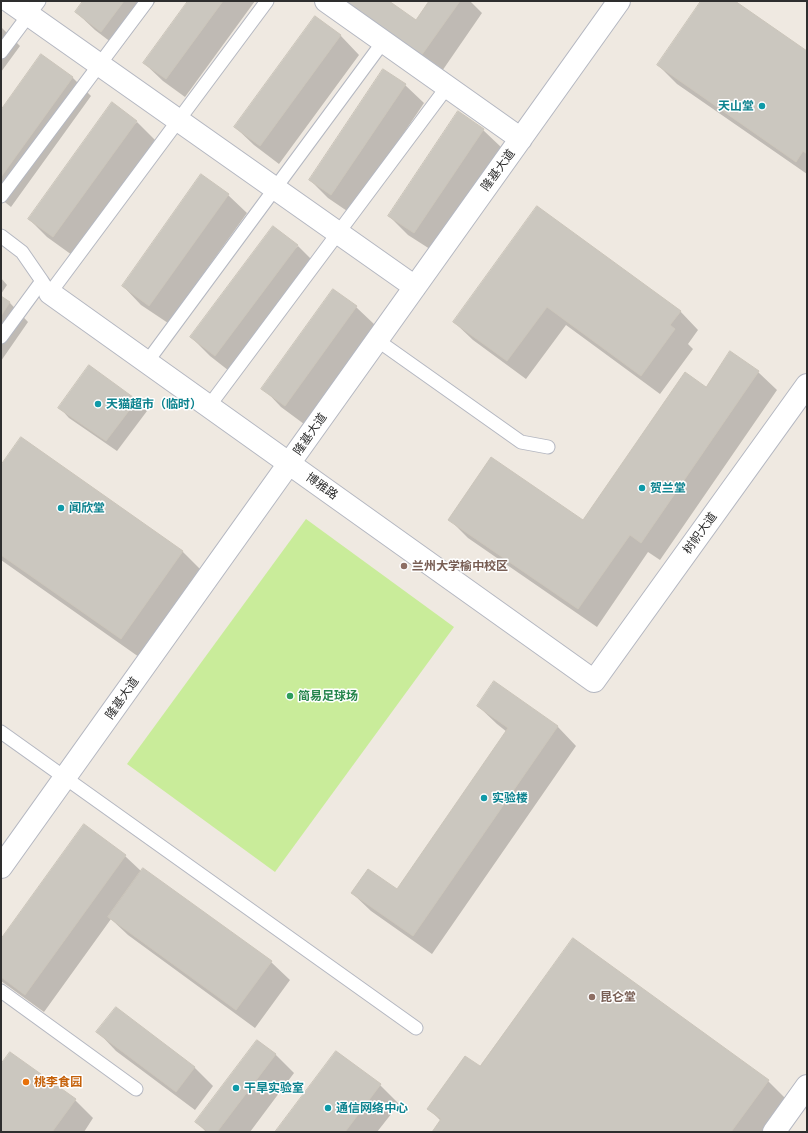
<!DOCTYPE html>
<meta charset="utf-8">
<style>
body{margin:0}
#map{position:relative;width:808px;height:1133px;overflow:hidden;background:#efe9e1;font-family:Ubuntu,sans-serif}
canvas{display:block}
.frame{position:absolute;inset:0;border:2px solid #2e2e2e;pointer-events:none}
</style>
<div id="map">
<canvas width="808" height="1133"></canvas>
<div class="frame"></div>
</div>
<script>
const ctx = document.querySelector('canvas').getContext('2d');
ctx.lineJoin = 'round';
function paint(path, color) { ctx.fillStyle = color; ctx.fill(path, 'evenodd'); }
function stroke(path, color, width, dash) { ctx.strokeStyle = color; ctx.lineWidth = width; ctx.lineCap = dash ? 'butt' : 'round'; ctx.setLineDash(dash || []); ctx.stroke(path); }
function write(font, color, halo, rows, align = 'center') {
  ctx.font = font + ' Ubuntu,"Noto Sans SC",sans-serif'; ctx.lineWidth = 3; ctx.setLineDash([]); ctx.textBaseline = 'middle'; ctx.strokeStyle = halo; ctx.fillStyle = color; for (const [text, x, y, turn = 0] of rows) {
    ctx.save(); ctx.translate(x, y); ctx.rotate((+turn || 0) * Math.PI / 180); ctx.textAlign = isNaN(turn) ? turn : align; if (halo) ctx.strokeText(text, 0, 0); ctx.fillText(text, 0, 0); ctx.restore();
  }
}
const pitch = new Path2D(`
 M306,519l148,108 -179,245 -148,-108z`);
const shadow = new Path2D(`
 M84,1h72l-36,48 -25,-19 -19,-18z
 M189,1h66l-70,96 -22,-16 -19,-18z
 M334,1h53l29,20 14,-20h40l12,12 -42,61z
 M702,1h31l74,51v122l-130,-90 -19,-19z
 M315,18l26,18 18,19 -80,109 -25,-19 -19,-18z
 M1,27l19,19 -19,26z
 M72,77l19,19 -80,111 -10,-8v-87z
 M405,85l19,18 -74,110 -22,-15 -18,-18z
 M137,122l18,18 -83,115 -25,-18 -18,-18z
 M483,130l19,18 -69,103 -25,-16 -19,-19z
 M228,195l19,18 -79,110 -27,-18 -18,-19z
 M537,207l143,104 18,19 -10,14 5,5 -33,45 -94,-69 -40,54 -53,-39 -19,-18z
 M298,246l18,18 -83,110 -23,-18 -19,-19z
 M1,278l6,7 -6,9z
 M334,290l22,17 19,18 -71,99 -23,-17 -18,-19z
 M1,297l9,6 18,19 -27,39z
 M730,353l28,19 19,18 -117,170 -12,-8 -51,75 -129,-89 -19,-19 134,2 123,-133z
 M137,400l10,11 -30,40 -48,-33 -10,-11z
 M1,467l181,84 19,19 -62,87 -138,-97z
 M494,683l64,44 18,19 -144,208 -61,-43 -19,-18 45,-3 110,-158 -10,-8 -19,-18z
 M125,856l17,16 129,90 19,18 -35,48 -127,-93 -17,-16 -67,93 -43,-31v-41z
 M116,1008l79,60 18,18 -18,24 -79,-59 -18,-19z
 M258,1041l18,14 18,18 -44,59h-44l-9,-10z
 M337,1052l43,33 19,19 -22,28h-100z
 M1,1066l74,34 18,18 -9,14h-83z
 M480,1068l288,13 18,18 -23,33h-330l8,-11 -12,-12z`);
const building = new Path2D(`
 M83,1h41l-23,31 -26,-20z
 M188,1h35l-57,78 -23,-16z
 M342,1h47l27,19 13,-19h31l-39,55z
 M701,1h34l72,50v103l-4,-3 -7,11 -139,-97z
 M315,16l26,19 -81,111 -26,-19z
 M41,54l32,23 -72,100v-67z
 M383,69l23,15 -75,111 -22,-15z
 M112,102l25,19 -84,116 -25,-18z
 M458,111l26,18 -70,104 -26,-17z
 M201,174l28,20 -80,112 -27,-20z
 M537,206l144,105 -11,14 5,4 -34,47 -94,-69 -40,54 -54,-39z
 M273,226l25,19 -83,111 -25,-19z
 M333,289l24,17 -72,100 -24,-17z
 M1,296l9,6 -9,14z
 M730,351l29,20 -118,172 -11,-8 -52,74 -130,-89 43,-63 92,63 102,-148 21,15z
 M89,365l48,35 -31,41 -48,-33z
 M21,437l162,114 -62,88 -120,-84v-90z
 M494,681l64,45 -145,210 -62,-43 17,-24 29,20 111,-161 -31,-22z
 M84,824l42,31 -101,140 -24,-18v-38z
 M143,868l129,93 -36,49 -128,-93z
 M573,938l196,142 -38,52h-299l9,-13 -14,-10 38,-53 15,10z
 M116,1007l79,60 -19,25 -80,-60z
 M257,1040l19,14 -59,78h-9l-13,-10z
 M336,1051l45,33 -36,48h-70z
 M10,1052l66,47 -24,33h-51v-68z`);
const service = new Path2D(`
 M1,52l38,-51
 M1,196l146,-195
 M1,236l21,16 20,29
 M1,337l41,-56 8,12 217,-292
 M377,340l144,102 27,5
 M147,362l236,-320
 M209,406l238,-319
 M1,732l415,296
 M1,991l135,98`);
const minor = new Path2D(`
 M9,1l406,286
 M326,1l195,138
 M50,293l544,388 213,-296
 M1,867l618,-866
 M774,1132l33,-46`);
const markers = [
 [762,106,4,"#0f9aa8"],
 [98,404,4,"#0f9aa8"],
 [642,488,4,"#0f9aa8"],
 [61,508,4,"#0f9aa8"],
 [404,566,4,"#8d6e63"],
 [290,696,4,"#2e9e5b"],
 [484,798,4,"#0f9aa8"],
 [592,997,4,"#8d6e63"],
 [26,1082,4,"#e8710a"],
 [236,1088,4,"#0f9aa8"],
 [328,1108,4,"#0f9aa8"]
];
const cultureNames = [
 ["天山堂",754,106,"right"],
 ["天猫超市（临时）",106,404],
 ["贺兰堂",650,488],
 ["闻欣堂",69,508],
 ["实验楼",492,798],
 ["干旱实验室",244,1088],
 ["通信网络中心",336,1108]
];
const streetNames = [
 ["隆基大道",498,170,-54],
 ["隆基大道",310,434,-55],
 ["博雅路",322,486,36],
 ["树帜大道",700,533,-54],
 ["隆基大道",122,698,-55]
];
const educationNames = [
 ["兰州大学榆中校区",412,566],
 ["昆仑堂",600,997]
];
const leisureNames = [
 ["简易足球场",298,696]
];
const foodNames = [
 ["桃李食园",34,1082]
];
paint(pitch, '#c9ec9a');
paint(shadow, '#0003');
paint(building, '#cbc7bf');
stroke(building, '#cbc5ba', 1);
stroke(service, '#b4b7c1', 15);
stroke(minor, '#b4b7c1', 24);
stroke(service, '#fff', 13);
stroke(minor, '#fff', 22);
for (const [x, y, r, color] of markers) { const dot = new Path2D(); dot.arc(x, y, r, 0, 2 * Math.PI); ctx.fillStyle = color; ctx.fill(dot); stroke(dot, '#fff', 1.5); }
write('bold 12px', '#0d838f', '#fff', cultureNames, 'left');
write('12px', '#2e2e2e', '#fff', streetNames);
write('bold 12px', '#785e54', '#fff', educationNames, 'left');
write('bold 12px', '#27864d', '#fff', leisureNames, 'left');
write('bold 12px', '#c56008', '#fff', foodNames, 'left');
</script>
